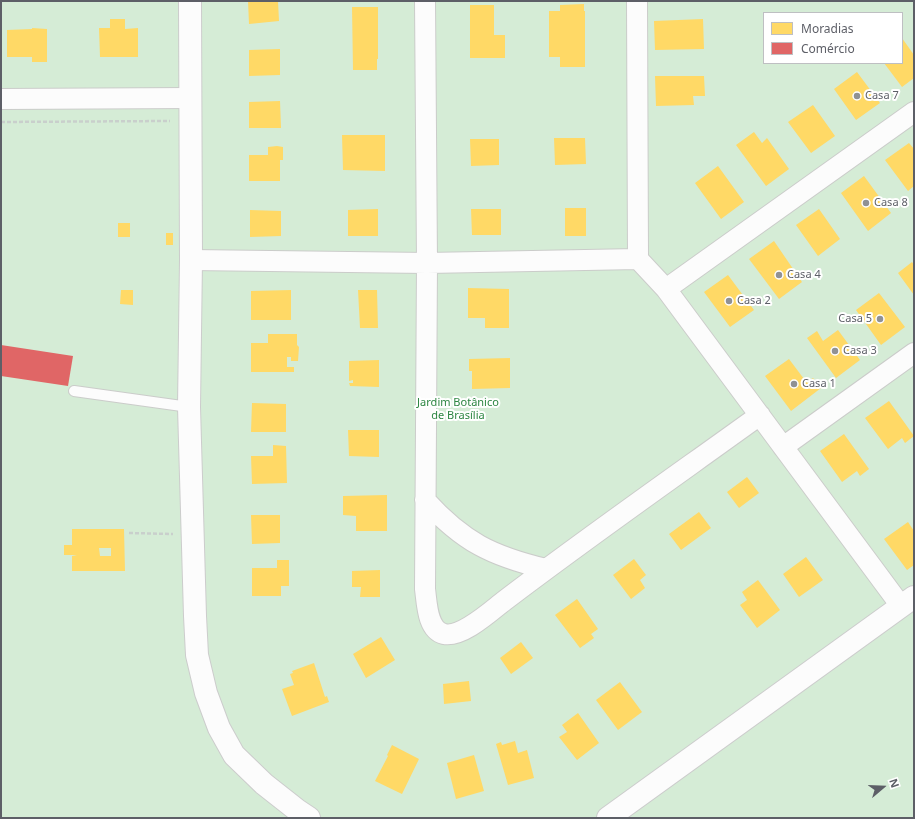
<!DOCTYPE html>
<meta charset="utf-8">
<style>
body{margin:0}
#map{position:relative;width:915px;height:819px;overflow:hidden;background:#eeeee8;font-family:"Noto Sans",sans-serif}
canvas{display:block}
.frame{position:absolute;inset:0;border:2px solid #5d5f67;pointer-events:none}
.legend{position:absolute;left:763px;top:12px;width:140px;height:52px;box-sizing:border-box;background:#fff;border:1px solid #bebfc2;margin:0;padding:5px 7px;list-style:none;font-size:12px;color:#5d5f67}
.legend li{display:flex;align-items:center;gap:8px;height:20px}
.legend b{width:20px;border:1px solid #bebfc2}
.north{position:absolute;left:863px;top:767px;width:40px;height:40px;-webkit-text-stroke:3px #fff;paint-order:stroke;rotate:71deg;font-size:11px;font-weight:700;line-height:16px;text-align:center;color:#5d5f67}
.north::after{content:'';display:block;margin:auto;width:14px;height:18px;background:#5d5f67;clip-path:polygon(50% 0,100% 100%,50% 72%,0 100%)}
</style>
<div id="map">
<canvas width="915" height="819"></canvas>
<div class="frame"></div>
<ul class="legend">
<li><b style="height:11px;background:#ffd966"></b>Moradias</li>
<li><b style="height:11px;background:#e06666"></b>Comércio</li>
</ul>
<div class="north">N</div>
</div>
<script>
const ctx = document.querySelector('canvas').getContext('2d');
ctx.lineJoin = 'round';
function paint(path, color) { ctx.fillStyle = color; ctx.fill(path, 'evenodd'); }
function stroke(path, color, width, dash) { ctx.strokeStyle = color; ctx.lineWidth = width; ctx.lineCap = dash ? 'butt' : 'round'; ctx.setLineDash(dash || []); ctx.stroke(path); }
function write(font, color, halo, rows, align = 'center') {
  ctx.font = font + ' "Noto Sans",sans-serif'; ctx.lineWidth = 4; ctx.setLineDash([]); ctx.textBaseline = 'middle'; ctx.strokeStyle = halo; ctx.fillStyle = color; for (const [text, x, y, turn = 0] of rows) {
    ctx.save(); ctx.translate(x, y); ctx.rotate((+turn || 0) * Math.PI / 180); ctx.textAlign = isNaN(turn) ? turn : align; if (halo) ctx.strokeText(text, 0, 0); ctx.fillText(text, 0, 0); ctx.restore();
  }
}
const green = new Path2D(`
 M1,1h913v817h-913zM764,13h138v50h-138z`);
const homes = new Path2D(`
 M248,1h30l1,20 -30,3z
 M584,4v7h1v56h-25v-10h-11v-46h11v-6z
 M470,5h24v30h11v23h-35z
 M352,7h26v52h-1v11h-24z
 M110,19h15v10l13,-1v29h-38l-1,-29h11z
 M703,19l1,30 -49,1 -1,-29z
 M32,28l15,1v33h-15v-5h-25v-27l25,-1z
 M902,38l12,17v23l-12,9 -18,-24h18z
 M280,49v26l-31,1v-26z
 M857,72l23,31 -24,17 -22,-31z
 M655,76h49l1,20h-12l1,9 -38,1z
 M280,101l1,27h-32v-26z
 M813,105l22,31 -24,17 -23,-31z
 M754,132l8,11 5,-5 22,31 -23,17 -30,-41z
 M342,135h43v36l-42,-1z
 M554,138h31l1,26 -31,1z
 M470,139h29v26l-28,1z
 M909,143l5,6v37l-6,5 -23,-31z
 M277,146l6,1v13h-3v21h-31v-26h19v-8z
 M718,166l26,36 -23,17 -26,-36z
 M864,176l27,37 -23,18 -27,-38z
 M565,208h21v28h-21z
 M378,209v27h-30v-26z
 M471,209h30v26h-29z
 M819,209l21,30 -22,17 -22,-31z
 M250,210l31,1v25l-31,1z
 M118,223h12v14h-12z
 M166,233h7v12h-7z
 M774,241l28,41 -23,17 -30,-40z
 M912,262l2,3v30l-16,-22z
 M728,275l26,35 -24,17 -26,-35z
 M468,288l41,1v39h-24v-10h-17z
 M121,290h12v15l-13,-1z
 M291,290v30h-40v-29z
 M358,290h19l1,38h-18z
 M879,293l26,34 -24,18 -25,-35z
 M838,330l22,30 -24,18 -29,-40 10,-7 6,10z
 M268,334h29v11l2,2 -1,14h-7v-4h-4v10h7v5h-43v-29h17z
 M510,358v30l-38,1v-18h-3v-12z
 M789,359l18,24 6,-5 8,10 -30,23 -26,-35z
 M379,360v27l-29,-1 -1,-3h4v-3l-4,1v-20z
 M889,401l25,35 -9,7 -3,-5 -14,11 -23,-31z
 M252,403l34,1v28h-35z
 M348,430h31v27l-30,-1z
 M844,434l25,35 -9,7 -3,-5 -15,11 -22,-31z
 M273,445l13,1 1,37 -35,1 -1,-28h22z
 M747,477l12,16 -20,15 -12,-16z
 M387,495v36h-31v-15l-13,-1v-19z
 M699,512l12,16 -30,22 -12,-16z
 M251,515h29v28l-28,1z
 M908,522l6,9v34l-7,5 -23,-31z
 M72,529h52l1,42h-53v-15l5,-1h-13v-10h8zM99,548h12v8h-11z
 M806,557l17,23 -24,17 -16,-23z
 M634,559l12,16 -6,5 5,8 -14,11 -18,-24z
 M277,560h12v26h-8v10h-29v-28h25z
 M380,570v27h-20l1,-10h-9v-16z
 M758,580l22,30 -23,18 -17,-23 7,-5 -5,-8z
 M577,599l21,30 -7,5 3,4 -14,10 -25,-33z
 M381,637l14,23 -29,18 -13,-24z
 M521,642l12,16 -22,16 -11,-16z
 M314,663l11,34 2,-1 2,6 -37,14 -10,-27 12,-4 -4,-11 3,-1 -1,-2z
 M469,681l2,20 -27,3 -1,-20z
 M620,682l22,30 -24,18 -22,-30z
 M578,713l21,30 -22,17 -18,-23 8,-5 -5,-7z
 M515,741l3,12 9,-3 7,28 -26,7 -12,-41 5,-2 1,3z
 M392,745l27,14 -17,35 -27,-13 13,-25 -1,-1z
 M474,755l10,36 -28,8 -9,-36z`);
const shops = new Path2D(`
 M1,345l72,11 -5,30 -67,-10z`);
const path = new Path2D(`
 M1,122l169,-1
 M129,533l44,1`);
const lane = new Path2D(`
 M74,391l115,16`);
const street = new Path2D(`
 M425,1l2,262 -2,326c2,14 2,41 19,45 18,4 47,-23 60,-33 84,-64 170,-124 256,-186
 M637,1l1,258 28,30 235,317
 M1,99l190,-1
 M191,260l236,3 211,-4
 M666,289l248,-177
 M783,447l131,-94
 M425,500c38,42 67,56 121,69`);
const secondary = new Path2D(`
 M190,1l1,259 -2,147 6,209 2,39 9,38 13,35 15,27 30,29 33,26 12,8
 M608,818l306,-221`);
const markers = [
 [857,96,4,"#909194"],
 [866,203,4,"#909194"],
 [779,275,4,"#909194"],
 [729,301,4,"#909194"],
 [880,319,4,"#909194"],
 [835,351,4,"#909194"],
 [794,384,4,"#909194"]
];
const poiNames = [
 ["Casa 7",865,96],
 ["Casa 8",874,203],
 ["Casa 4",787,275],
 ["Casa 2",737,301],
 ["Casa 5",872,319,"right"],
 ["Casa 3",843,351],
 ["Casa 1",802,384]
];
const parkNames = [
 ["Jardim Botânico",458,403],
 ["de Brasília",458,416]
];
paint(green, '#d5ecd6');
paint(homes, '#ffd966');
paint(shops, '#e06666');
stroke(lane, '#cbccca', 12);
stroke(street, '#cbccca', 22);
stroke(secondary, '#ccc', 24);
stroke(path, '#c9cfcc', 2.5, [4, 2]);
stroke(lane, '#fcfcfc', 10);
stroke(street, '#fcfcfc', 20);
stroke(secondary, '#fcfcfc', 22);
for (const [x, y, r, color] of markers) { const dot = new Path2D(); dot.arc(x, y, r, 0, 2 * Math.PI); ctx.fillStyle = color; ctx.fill(dot); stroke(dot, '#fff', 1.5); }
write('11px', '#5d5f67', '#fff', poiNames, 'left');
write('11px', '#2d8642', '#fff', parkNames);
</script>
